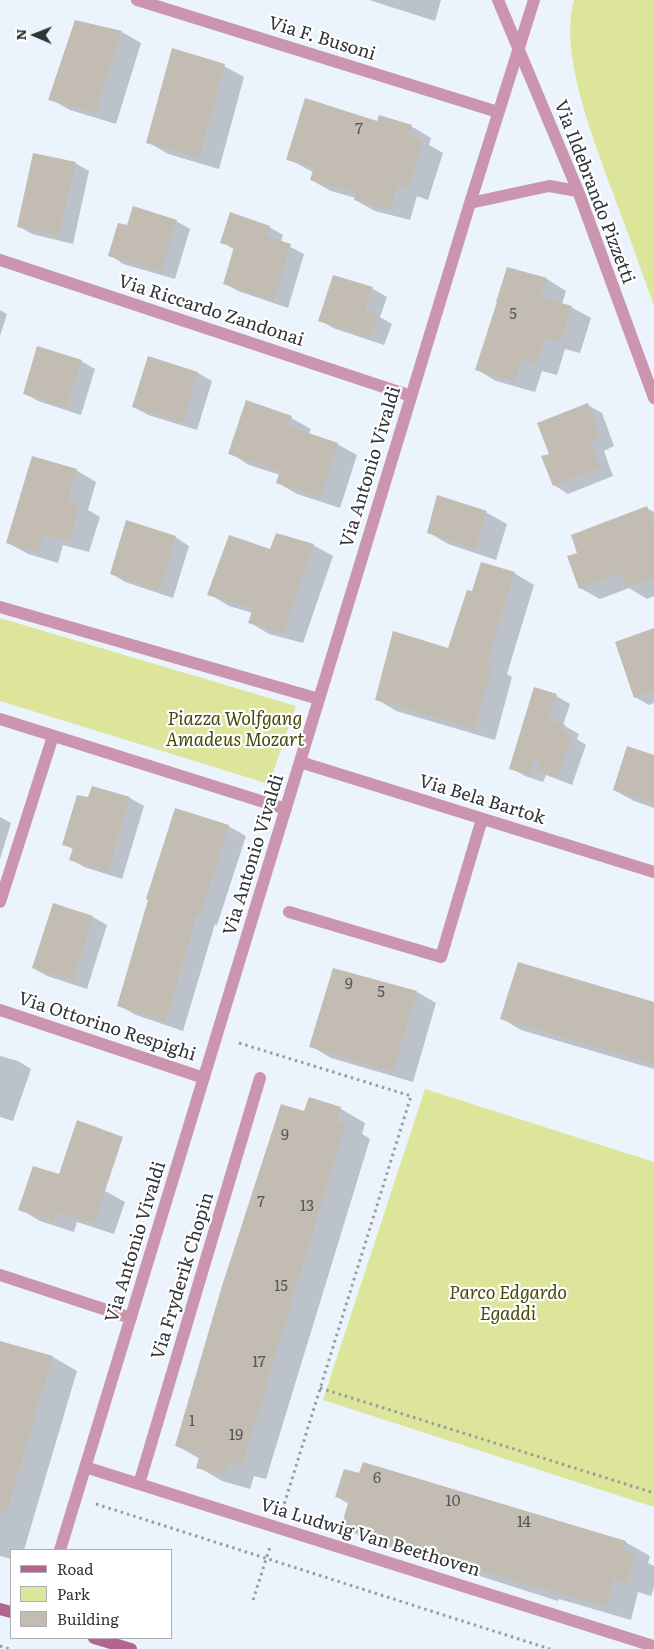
<!DOCTYPE html>
<style>
body{margin:0}
#map{position:relative;width:654px;height:1649px;overflow:hidden;background:#ebf3fc;font-family:Literata,serif}
canvas{display:block}
.legend{position:absolute;left:10px;top:1549px;width:162px;height:90px;box-sizing:border-box;background:#fff;border:1px solid #adaeaf;margin:0;padding:6px 9px;list-style:none;font-size:15px;color:#323538}
.legend li{display:flex;align-items:center;gap:10px;height:25px}
.legend b{width:25px;border:1px solid #adaeaf}
.north{position:absolute;left:10px;top:10px;width:50px;height:50px;-webkit-text-stroke:4px #fff;paint-order:stroke;rotate:271deg;font-size:14px;font-weight:700;line-height:20px;text-align:center;color:#323538}
.north::after{content:'';display:block;margin:auto;width:18px;height:22px;background:#323538;clip-path:polygon(50% 0,100% 100%,50% 72%,0 100%)}
</style>
<div id="map">
<canvas width="654" height="1649"></canvas>
<ul class="legend">
<li><b style="height:6px;background:#b3658f"></b>Road</li>
<li><b style="height:14px;background:#dce599"></b>Park</li>
<li><b style="height:14px;background:#c3bcb3"></b>Building</li>
</ul>
<div class="north">N</div>
</div>
<script>
const ctx = document.querySelector('canvas').getContext('2d');
ctx.lineJoin = 'round';
function paint(path, color) { ctx.fillStyle = color; ctx.fill(path, 'evenodd'); }
function stroke(path, color, width, dash) { ctx.strokeStyle = color; ctx.lineWidth = width; ctx.lineCap = dash ? 'butt' : 'round'; ctx.setLineDash(dash || []); ctx.stroke(path); }
function write(font, color, halo, rows, align = 'center') {
  ctx.font = font + ' Literata,serif'; ctx.lineWidth = 4.5; ctx.setLineDash([]); ctx.textBaseline = 'middle'; ctx.strokeStyle = halo; ctx.fillStyle = color; for (const [text, x, y, turn = 0] of rows) {
    ctx.save(); ctx.translate(x, y); ctx.rotate((+turn || 0) * Math.PI / 180); ctx.textAlign = isNaN(turn) ? turn : align; if (halo) ctx.strokeText(text, 0, 0); ctx.fillText(text, 0, 0); ctx.restore();
  }
}
const green = new Path2D(`
 M574,0h80v306c-14,-39 -28,-79 -43,-118 -18,-52 -52,-133 -37,-188z
 M0,618l296,88 -27,78 -269,-83z
 M425,1089l229,73v345l-331,-107z`);
const shadow = new Path2D(`
 M369,0h72l-6,21z
 M122,32l19,11 -25,81 -46,-14 -20,-11z
 M224,66l20,11 -25,92 -51,-15 -20,-12z
 M378,122l33,4 20,12 -2,7 14,8 -15,47 -11,-4 -7,24 -35,-9 -20,-11 1,-2 -25,-7 -20,-11 2,-8 -25,-13z
 M75,163l14,8 -16,73 -41,-10 -14,-8z
 M176,221l14,8 -15,50 -52,-15 -13,-9z
 M269,227l14,8 -2,7 23,12 -16,54 -50,-17 -14,-8 11,-33 -13,-8z
 M334,277l39,12 14,8 -7,20 12,7 -8,21 -51,-17 -13,-8z
 M547,279l19,12 -4,13 9,3 20,11 -11,35 -15,-4 -8,26 -15,-4 -7,21 -39,-11 -20,-12z
 M0,310l7,4 -7,22z
 M81,361l14,8 -14,46 -43,-14 -14,-8z
 M198,373l14,8 -15,49 -49,-15 -14,-8z
 M588,405l14,8 12,33 -10,5 9,25 -45,18 -14,-9 -4,-30z
 M291,418l20,11 -2,5 28,10 20,11 -17,53 -43,-14 -19,-11 2,-8 -31,-10 -19,-12z
 M76,470l20,12 -8,28 12,7 -11,35 -26,-7 -5,18 -30,-9 -20,-11z
 M438,497l49,16 20,11 -11,36 -48,-16 -20,-12z
 M647,508l7,4v84l-7,3 -18,-11 -29,11 -20,-11 -1,-35z
 M175,537l14,9 -16,52 -48,-16 -13,-8z
 M313,545l20,11 -30,87 -34,-9 -20,-12 4,-9 -24,-7 -20,-12 62,-43z
 M514,573l20,12 -27,89 5,3 -17,63 -99,-29 -19,-12 72,-50 24,-57z
 M654,630v73l-5,2 -14,-8z
 M535,689l21,7 14,8 -7,21 16,9 -2,5 9,6 -14,40 -26,-10 -3,7 -18,-6 -14,-8z
 M654,757v51l-20,-7 -20,-11z
 M92,787l38,11 14,8 -22,73 -38,-12 -14,-8 4,-9 -10,-6 25,-45z
 M0,817l11,6 -11,36z
 M228,826l18,10 -29,89 -2,-1 -32,107 -47,-16 -18,-10z
 M53,905l40,12 14,8 -20,64 -40,-13 -14,-8z
 M417,992l19,11 -23,79 -82,-24 -20,-12z
 M654,1004v65l-133,-39 -20,-12z
 M0,1056l18,5 13,8 -18,52 -13,-4z
 M310,1099l31,10 24,14 -3,11 8,5 -104,340 -12,-3 -4,13 -28,-8 -24,-14 2,-8 -23,-13z
 M105,1191l20,11 -11,32 -37,-12 -3,10 -34,-11 -20,-12z
 M0,1342l53,15 24,14 -53,179h-13v9l-11,-3z
 M337,1497l288,45 25,14 -2,7 6,3v21l-3,9 -13,-4 -7,28 -72,-21 -1,2 -191,-61 -25,-14 7,-22z`);
const building = new Path2D(`
 M75,20l47,11 -26,82 -48,-13z
 M172,48l53,16 -26,94 -53,-15z
 M305,98l72,23 2,-6 33,10 -3,10 14,5 -15,50 -11,-5 -7,25 -36,-10 2,-7 -46,-13 4,-13 -28,-7z
 M33,153l43,9 -17,74 -42,-9z
 M133,206l44,14 -16,52 -53,-16 10,-33 9,2z
 M230,212l40,14 -4,10 25,8 -17,57 -51,-17 11,-37 -14,-4z
 M507,267l40,11 -6,19 31,9 -12,37 -14,-5 -9,27 -15,-5 -7,22 -40,-12 22,-68h-1z
 M333,275l40,12 -8,24 13,4 -8,23 -52,-17z
 M37,346l45,14 -15,48 -44,-14z
 M148,356l50,16 -15,51 -51,-16z
 M246,400l46,16 -4,10 50,17 -18,55 -44,-15 4,-12 -52,-17z
 M588,403l12,35 -9,5 9,25 -47,18 -12,-30 8,-2 -12,-31z
 M32,456l45,13 -9,31 12,4 -11,38 -26,-7 -5,18 -32,-10z
 M437,495l50,16 -11,38 -49,-16z
 M647,506l7,18v53l-28,11 -6,-15 -41,16 -12,-33 10,-3 -6,-18z
 M126,520l50,16 -17,55 -49,-17z
 M276,533l38,11 -31,89 -35,-10 5,-15 -46,-13 22,-60 41,14z
 M481,562l34,10 -28,91 6,1 -18,65 -100,-29 18,-69 55,17 19,-58 5,1z
 M654,628v63l-20,7 -19,-56z
 M534,687l23,7 -9,25 17,6 -2,7 10,3 -15,43 -22,-7 4,-9 -6,-2 -5,15 -20,-6z
 M627,746l27,9v49l-41,-14z
 M92,786l38,11 -22,75 -39,-12 4,-12 -11,-3 15,-50 11,2z
 M175,808l54,17 -29,91 -3,-1 -31,107 -49,-16 31,-106 -2,-1z
 M53,903l40,13 -20,66 -41,-14z
 M518,962l136,40v62l-154,-45z
 M333,968l84,23 -24,81 -84,-25z
 M309,1097l32,10 -4,14 9,2 -104,343 -13,-4 -3,14 -30,-8 4,-14 -25,-8 47,-160 59,-182 23,7z
 M77,1120l46,17 -29,87 -37,-12 -3,10 -36,-12 15,-44 26,8z
 M0,1341l53,15 -47,158 -6,-1z
 M363,1462l263,79 -2,10 12,3 -9,29 -13,-4 -8,28 -72,-21v1l-193,-60 8,-27 -14,-3 9,-28 15,4z`);
const path = new Path2D(`
 M239,1043l172,53 -128,412
 M320,1388l334,105
 M96,1504l454,145
 M253,1600l17,-53
 M0,1646l10,3`);
const street = new Path2D(`
 M137,0l361,112
 M498,0l80,191 76,207
 M470,203l79,-17 29,5
 M0,260l411,136
 M0,607l319,92
 M0,719l286,90
 M300,762l354,110
 M0,902l53,-166
 M289,912l152,45 41,-138
 M0,1010l204,68
 M0,1275l131,43
 M85,1467l565,178
 M139,1484l121,-406
 M60,1550l410,-1347 64,-203`);
const secondary = new Path2D(`
 M0,1609l11,3
 M94,1638l37,11`);
const numberNames = [
 ["7",359,130],
 ["5",513,315],
 ["9",349,985],
 ["5",381,993],
 ["9",285,1136],
 ["7",261,1203],
 ["13",307,1207],
 ["15",281,1287],
 ["17",259,1363],
 ["1",192,1422],
 ["19",236,1436],
 ["6",377,1479],
 ["10",453,1502],
 ["14",524,1523]
];
const streetNames = [
 ["Via F. Busoni",322,39,17],
 ["Via Ildebrando Pizzetti",594,192,69],
 ["Via Riccardo Zandonai",211,311,18],
 ["Via Antonio Vivaldi",371,467,-73],
 ["Via Bela Bartok",482,800,17],
 ["Via Antonio Vivaldi",254,855,-73],
 ["Via Ottorino Respighi",107,1027,18],
 ["Via Antonio Vivaldi",136,1242,-73],
 ["Via Fryderik Chopin",183,1276,-73],
 ["Via Ludwig Van Beethoven",370,1538,17]
];
const parkNames = [
 ["Piazza Wolfgang",235,720],
 ["Amadeus Mozart",235,741],
 ["Parco Edgardo",508,1294],
 ["Egaddi",508,1315]
];
paint(green, '#dce599');
paint(shadow, '#0003');
paint(building, '#c3bcb3');
stroke(path, '#969ca2', 3, [2.5, 4]);
stroke(street, '#cb94af', 12);
stroke(secondary, '#b3658f', 12);
write('15px', '#565757', null, numberNames);
write('18px', '#323538', '#fff', streetNames);
write('italic 18px', '#464a0b', '#fff', parkNames);
</script>
